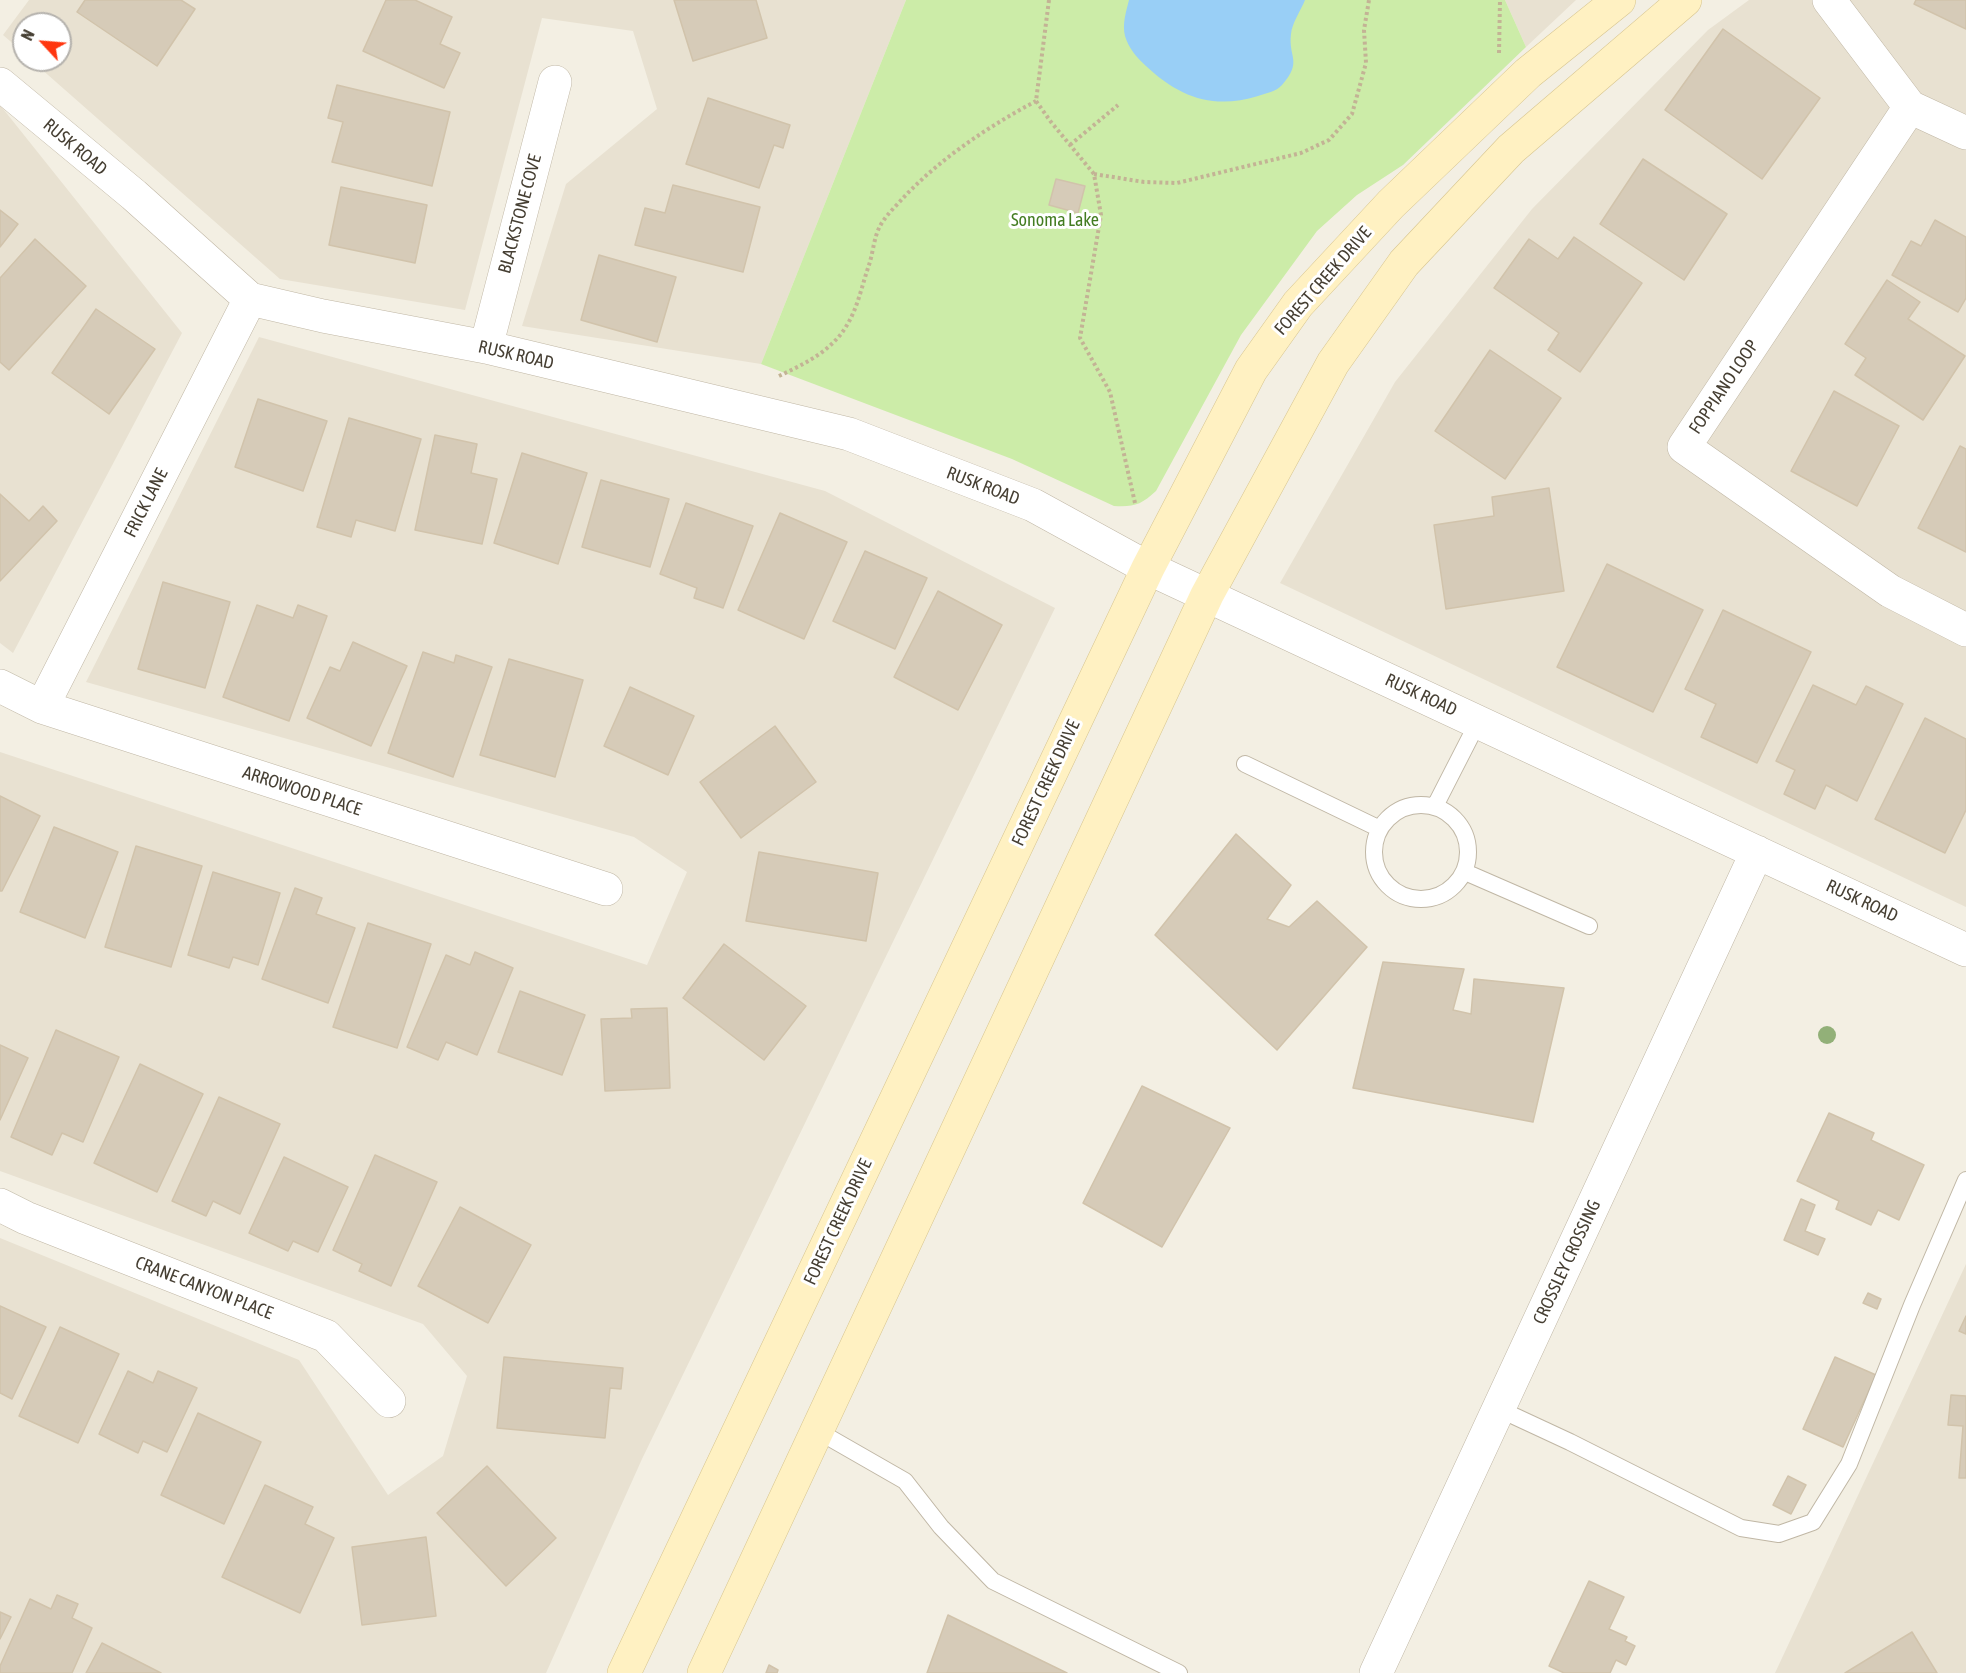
<!DOCTYPE html>
<style>
body{margin:0}
#map{position:relative;width:1966px;height:1673px;overflow:hidden;background:#f3efe3;font-family:"Asap Condensed",sans-serif}
canvas{display:block}
.north{position:absolute;left:12px;top:12px;width:60px;height:60px;box-sizing:border-box;background:#fff;border:2px solid #b5b2ad;border-radius:50%;rotate:296deg;font-size:16px;font-weight:700;line-height:24px;text-align:center;color:#463f33}
.north::after{content:'';display:block;margin:auto;width:21px;height:27px;background:#ff360f;clip-path:polygon(50% 0,100% 100%,50% 72%,0 100%)}
</style>
<div id="map">
<canvas width="1966" height="1673"></canvas>
<div class="north">N</div>
</div>
<script>
const ctx = document.querySelector('canvas').getContext('2d');
ctx.lineJoin = 'round';
function paint(path, color) { ctx.fillStyle = color; ctx.fill(path, 'evenodd'); }
function stroke(path, color, width, dash) { ctx.strokeStyle = color; ctx.lineWidth = width; ctx.lineCap = dash ? 'butt' : 'round'; ctx.setLineDash(dash || []); ctx.stroke(path); }
function write(font, color, halo, rows, align = 'center') {
  ctx.font = font + ' "Asap Condensed",sans-serif'; ctx.lineWidth = 6; ctx.setLineDash([]); ctx.textBaseline = 'middle'; ctx.strokeStyle = halo; ctx.fillStyle = color; for (const [text, x, y, turn = 0] of rows) {
    ctx.save(); ctx.translate(x, y); ctx.rotate((+turn || 0) * Math.PI / 180); ctx.textAlign = isNaN(turn) ? turn : align; if (halo) ctx.strokeText(text, 0, 0); ctx.fillText(text, 0, 0); ctx.restore();
  }
}
const residential = new Path2D(`
 M29,0h877l-145,364 -239,-38 44,-142 91,-75 -24,-78 -91,-13 -77,292 -185,-31 -249,-219h29v-36h-36v29l-21,-18z
 M1505,0h71l-50,47z
 M1749,0h217v907l-686,-324 115,-201 137,-173 176,-179z
 M0,105l182,228 -169,320 -13,-10z
 M259,337l566,154 230,117 -413,851 -96,214h-546v-435l299,122 89,135 55,-39 24,-80 -44,-52 -423,-153v-419l647,213 40,-93 -53,-35 -548,-155z
 M1966,1264v409h-191z`);
const green = new Path2D(`
 M906,0h599l21,47 -123,118 -46,30 -40,36 -76,104 -85,156c-15,14 -22,16 -42,15l-102,-47 -251,-95z`);
const water = new Path2D(`
 M1129,0h176c-4,10 -13,23 -14,34 -3,24 12,27 -9,51 -6,7 -16,8 -24,11 -45,14 -79,1 -112,-30 -9,-8 -18,-19 -21,-30 -3,-12 1,-24 4,-36z`);
const building = new Path2D(`
 M85,0h96l14,9 -38,57 -80,-54z
 M386,0h29l37,17 -12,27 20,9 -16,35 -81,-37z
 M674,0h82l11,38 -74,23z
 M1916,0h50v29l-52,-25z
 M1723,29l97,69 -58,81 -97,-69z
 M337,85l113,27 -18,74 -100,-24 11,-40 -15,-4z
 M708,98l82,27 -7,23 -9,-3 -15,43 -73,-24z
 M1643,159l84,55 -43,66 -84,-56z
 M1056,179l29,7 -7,27 -29,-8z
 M673,185l87,22 -17,65 -108,-27 10,-37 20,5z
 M341,187l86,18 -12,58 -86,-18z
 M0,210l18,14 -18,23z
 M1935,220l31,17v61l-8,14 -66,-37 19,-34 10,5z
 M1574,237l68,46 -62,89 -32,-22 11,-17 -65,-45 35,-49 29,20z
 M35,239l51,47 -77,84 -9,-8v-84z
 M599,255l77,22 -19,65 -76,-22z
 M1887,280l33,22 -12,17 57,37 -42,64 -68,-45 11,-17 -21,-14z
 M96,309l59,40 -46,65 -57,-41z
 M1490,350l71,48 -56,81 -70,-48z
 M1834,391l65,35 -42,80 -66,-35z
 M258,399l69,22 -24,70 -68,-24z
 M349,418l72,21 -26,92 -39,-11 -5,17 -34,-10z
 M435,435l42,9 -6,29 26,6 -15,65 -67,-14z
 M1960,446l6,3v103l-48,-24z
 M522,453l65,20 -29,91 -64,-21z
 M601,480l68,19 -19,68 -68,-20z
 M1549,488l15,103 -118,18 -12,-84 60,-9 -2,-19z
 M0,494l29,27 14,-15 14,15 -57,60z
 M686,503l67,23 -30,82 -29,-10 3,-10 -37,-14z
 M780,513l67,29 -43,97 -66,-29z
 M865,551l62,27 -32,71 -62,-28z
 M1607,564l96,46 -50,102 -96,-45z
 M163,582l67,20 -25,86 -67,-19z
 M938,591l64,34 -44,85 -64,-33z
 M257,605l36,13 5,-13 29,11 -38,105 -66,-24z
 M1723,610l88,42 -54,111 -56,-26 15,-33 -31,-15z
 M353,642l54,24 -36,80 -64,-28 23,-51 10,4z
 M423,652l31,11 2,-8 36,12 -39,110 -65,-24z
 M509,659l74,21 -28,97 -75,-22z
 M1813,685l43,20 10,-19 37,18 -46,97 -31,-16 -11,24 -31,-15 11,-24 -19,-9z
 M630,687l64,29 -26,59 -64,-29z
 M1925,718l41,21v71l-21,43 -70,-34z
 M775,726l41,56 -75,56 -41,-56z
 M0,796l40,20 -38,75h-2z
 M54,827l64,25 -33,86 -65,-26z
 M1236,834l55,51 -24,34 22,8 28,-26 50,46 -90,103 -122,-115z
 M136,846l66,20 -31,101 -66,-20z
 M759,852l119,21 -12,68 -120,-20z
 M213,872l67,21 -22,72 -25,-8 -4,11 -41,-13z
 M295,888l27,10 -6,16 39,14 -27,75 -66,-24z
 M368,923l63,21 -34,104 -64,-21z
 M724,944l82,62 -42,54 -81,-62z
 M475,952l38,16 -36,87 -31,-13 -8,18 -31,-13 39,-92 24,10z
 M1383,962l81,7 -11,41 18,4 3,-35 90,9 -31,134 -180,-34z
 M520,991l65,24 -23,60 -64,-23z
 M667,1008l3,80 -65,3 -4,-72 31,-1 -1,-9z
 M56,1030l63,27 -36,85 -21,-9 -10,22 -41,-18z
 M0,1045l28,13 -28,62z
 M140,1064l63,30 -46,98 -63,-29z
 M1142,1086l88,42 -68,119 -79,-44z
 M219,1097l61,27 -40,90 -27,-13 -7,15 -34,-15z
 M1829,1113l45,20 -3,7 53,25 -25,55 -21,-10 -7,15 -35,-16 3,-8 -42,-20z
 M375,1155l62,27 -46,104 -32,-15 3,-7 -29,-14z
 M284,1157l64,30 -30,65 -25,-11 -5,10 -39,-18z
 M1801,1199l14,6 -10,26 20,8 -7,16 -34,-15z
 M460,1207l71,38 -43,78 -70,-37z
 M1868,1293l13,6 -4,10 -14,-6z
 M0,1306l46,21 -34,72 -12,-6z
 M1966,1316v18l-7,-3z
 M60,1327l59,27 -41,89 -59,-27z
 M504,1357l119,11 -2,21 -11,-1 -5,50 -108,-10z
 M1835,1357l41,18 -33,72 -40,-18z
 M128,1371l25,12 5,-12 39,17 -30,64 -24,-11 -5,12 -39,-19z
 M1951,1395l15,1v82h-7l4,-52 -15,-1z
 M198,1413l63,29 -37,82 -63,-29z
 M487,1466l69,72 -50,48 -69,-73z
 M1788,1476l18,9 -15,29 -18,-9z
 M265,1485l48,22 -8,17 29,14 -34,75 -78,-36z
 M426,1537l10,79 -74,9 -10,-78z
 M1589,1581l35,16 -15,32 18,8 -2,4 10,5 -9,19 -10,-5 -6,13h-46l-15,-7z
 M57,1595l21,9 -6,14 20,10 -20,45h-72v-7l30,-67 21,10z
 M0,1612l11,5 -11,22z
 M948,1615l119,58h-140z
 M1912,1632l25,41h-92z
 M102,1643l59,30h-75z
 M769,1665l9,5 -1,3h-11z`);
const path = new Path2D(`
 M1049,0l-13,101 15,21 43,52 7,41 -21,123 30,54 25,111
 M1499,53l1,-53
 M1070,145l48,-40
 M1094,174l50,8 33,1 124,-30 28,-13 23,-26 14,-51 -2,-33 5,-30
 M779,376c25,-12 53,-25 68,-51 11,-18 15,-40 22,-60 4,-12 5,-28 11,-39 6,-11 16,-20 24,-29 38,-40 84,-70 132,-96`);
const lane = new Path2D(`
 M1245,764l135,65
 M1374 852a47 47 0 1 1 94 0a47 47 0 1 1-94 0Z
 M1435,806l43,-84
 M1465,872l124,54
 M1499,1409l71,33 171,86 38,6 34,-12 36,-58 63,-159 54,-125
 M816,1430l89,51 36,46 52,54 186,92`);
const street = new Path2D(`
 M1829,0l81,107 56,26
 M0,84l134,111 116,104 73,17 163,31 363,87 184,71 115,63 818,382
 M1910,107l-226,340 206,144 76,39
 M486,347l69,-265
 M0,686l42,21 564,182
 M42,707l208,-408
 M0,1205l26,13 300,118 63,65
 M1376,1673l381,-821`);
const secondary = new Path2D(`
 M624,1673l524,-1105 103,-198 47,-66 93,-100 137,-131 91,-73
 M704,1673l503,-1078 126,-232 71,-100 107,-114 174,-149`);
const trees = [
 [1827,1035]
];
const streetNames = [
 ["RUSK ROAD",75,147,40],
 ["BLACKSTONE COVE",520,214,-75],
 ["FOREST CREEK DRIVE",1323,281,-49],
 ["RUSK ROAD",516,355,13],
 ["FOPPIANO LOOP",1724,387,-56],
 ["RUSK ROAD",983,486,21],
 ["FRICK LANE",146,503,-63],
 ["RUSK ROAD",1421,695,25],
 ["FOREST CREEK DRIVE",1046,783,-65],
 ["ARROWOOD PLACE",302,791,18],
 ["RUSK ROAD",1862,901,25],
 ["FOREST CREEK DRIVE",838,1222,-65],
 ["CROSSLEY CROSSING",1567,1262,-65],
 ["CRANE CANYON PLACE",204,1288,21]
];
const parkNames = [
 ["Sonoma Lake",1055,220]
];
paint(residential, '#e8e1d1');
paint(green, '#cceca8');
paint(water, '#99cff6');
paint(building, '#d6cbb8');
stroke(building, '#d1c3ab', 1.5);
stroke(lane, '#c0b7a5', 18);
stroke(street, '#c0b7a5', 34);
stroke(secondary, '#d7c58f', 34);
stroke(path, '#c3b395', 4, [3, 3]);
stroke(lane, '#fff', 16);
stroke(street, '#fff', 33);
stroke(secondary, '#fff1c2', 33);
ctx.fillStyle = '#92b078';
for (const [x, y] of trees) { ctx.beginPath(); ctx.arc(x, y, 9, 0, 2 * Math.PI); ctx.fill(); }
write('18px', '#463f33', '#fff', streetNames);
write('18px', '#437c21', '#fff', parkNames);
</script>
